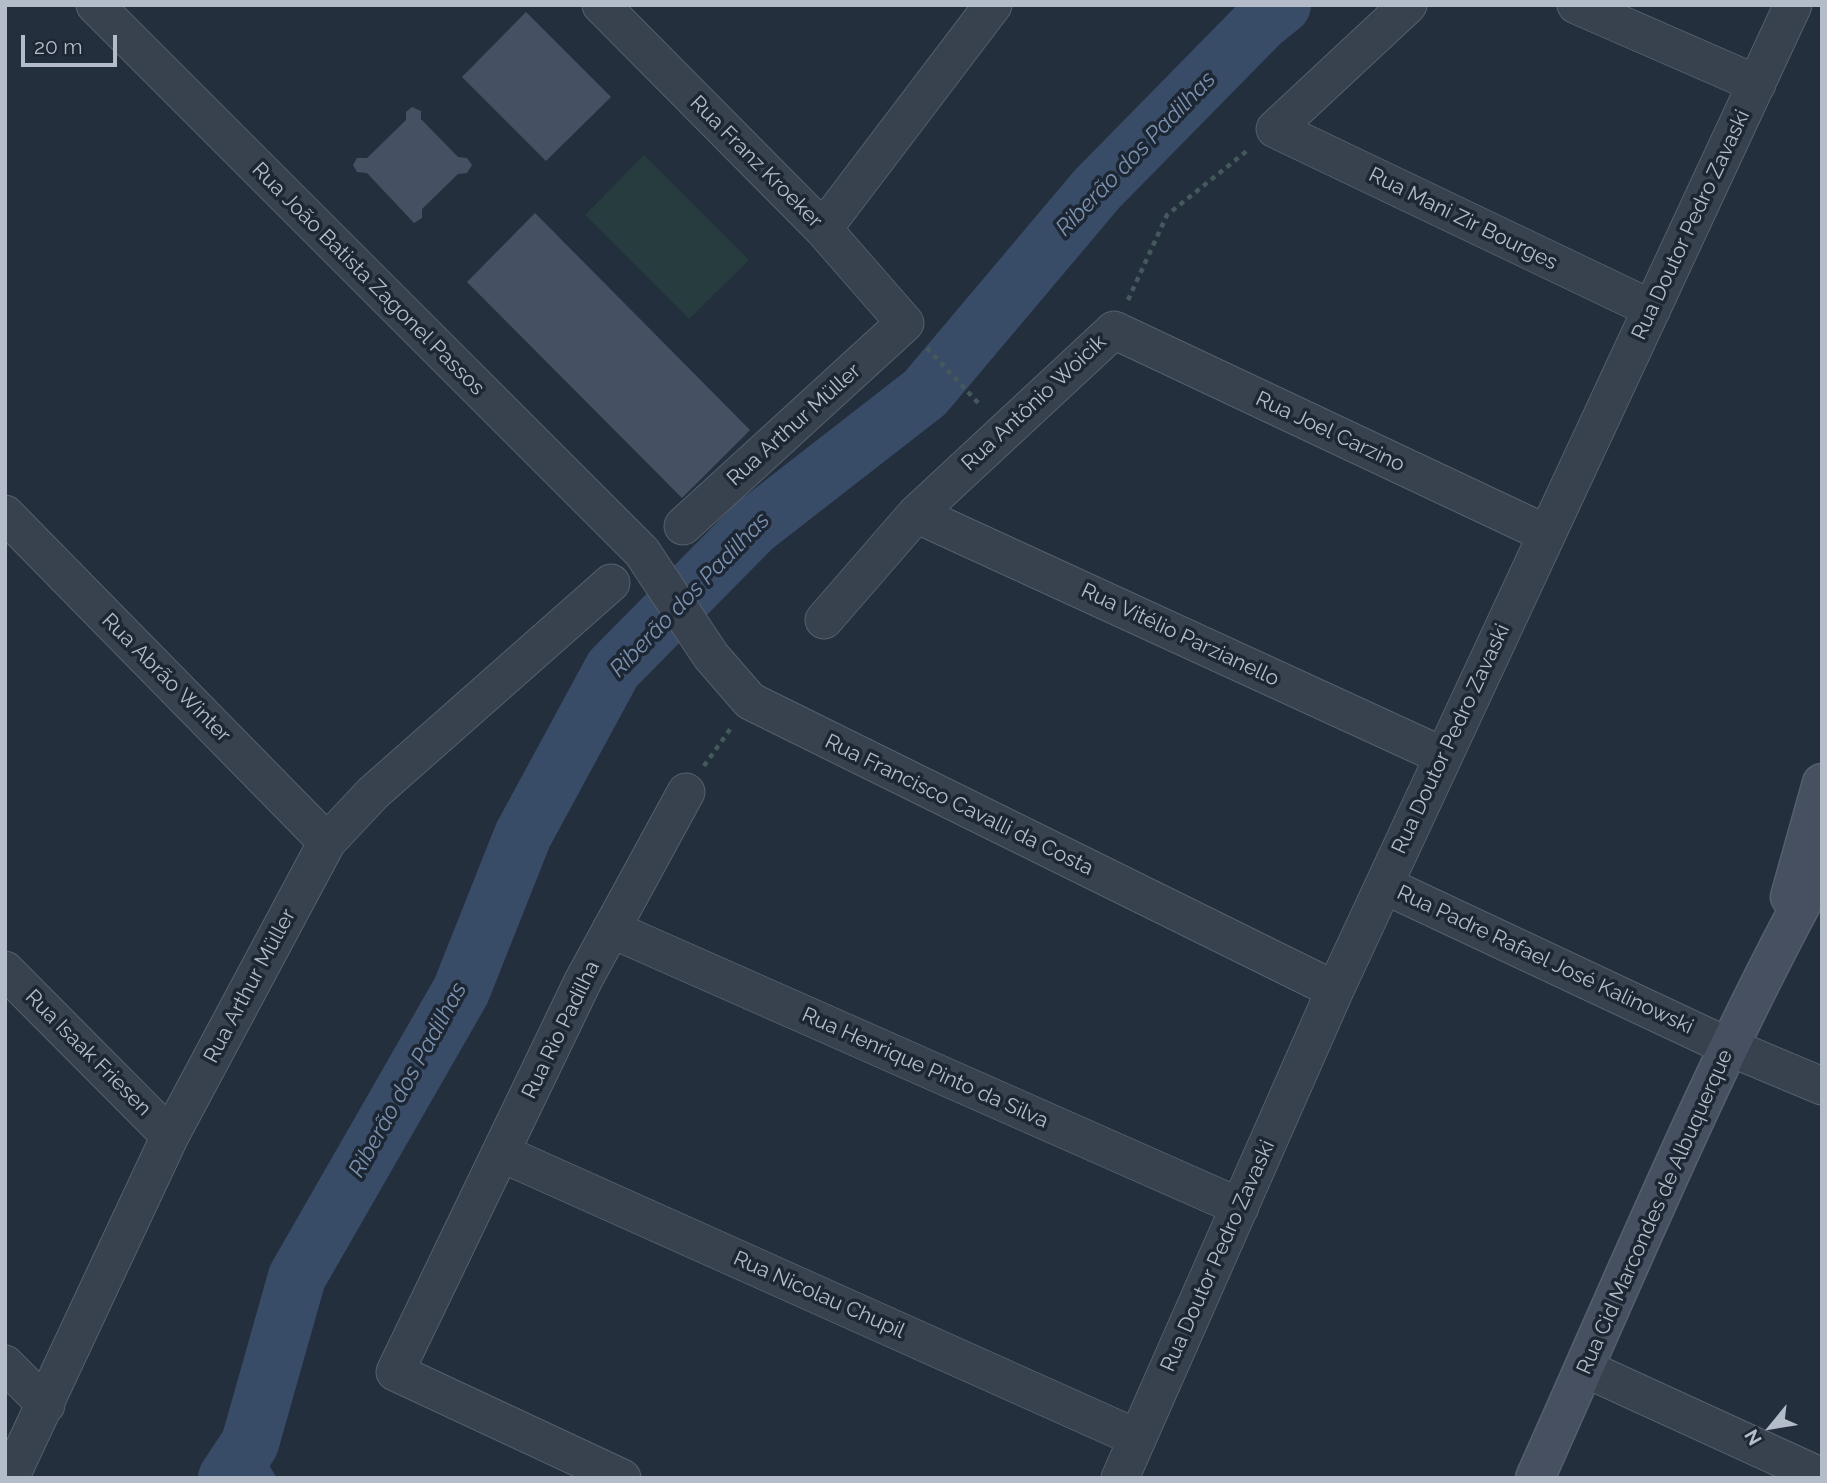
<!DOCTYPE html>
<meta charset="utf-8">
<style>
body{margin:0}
#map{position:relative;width:1827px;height:1483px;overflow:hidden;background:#242f3e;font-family:Raleway,sans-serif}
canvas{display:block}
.frame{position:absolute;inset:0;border:7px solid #b4bcc9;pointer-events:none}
.north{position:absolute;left:1736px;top:1392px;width:70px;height:70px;-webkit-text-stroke:5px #1d2633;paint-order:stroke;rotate:240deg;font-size:19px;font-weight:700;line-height:28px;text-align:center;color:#b4bcc9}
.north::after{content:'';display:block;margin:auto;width:24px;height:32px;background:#b4bcc9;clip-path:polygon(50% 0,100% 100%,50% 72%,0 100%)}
.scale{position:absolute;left:21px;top:35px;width:96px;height:32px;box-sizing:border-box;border:4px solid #b4bcc9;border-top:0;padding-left:9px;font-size:21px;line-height:24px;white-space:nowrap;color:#b4bcc9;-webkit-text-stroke:5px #1d2633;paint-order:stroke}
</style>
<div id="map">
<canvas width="1827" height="1483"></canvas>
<div class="frame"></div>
<div class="north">N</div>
<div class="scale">20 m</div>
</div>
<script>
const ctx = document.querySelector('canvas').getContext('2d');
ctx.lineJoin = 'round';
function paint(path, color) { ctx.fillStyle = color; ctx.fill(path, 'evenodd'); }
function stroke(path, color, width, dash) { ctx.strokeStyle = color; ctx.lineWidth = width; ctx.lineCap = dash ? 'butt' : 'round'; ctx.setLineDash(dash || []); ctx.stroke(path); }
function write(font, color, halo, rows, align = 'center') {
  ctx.font = font + ' Raleway,sans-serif'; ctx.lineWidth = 7; ctx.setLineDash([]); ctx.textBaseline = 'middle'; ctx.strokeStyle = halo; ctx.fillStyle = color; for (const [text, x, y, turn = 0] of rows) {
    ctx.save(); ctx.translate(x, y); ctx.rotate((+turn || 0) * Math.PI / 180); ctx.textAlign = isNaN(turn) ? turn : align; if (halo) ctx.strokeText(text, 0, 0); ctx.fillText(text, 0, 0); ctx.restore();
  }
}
const green = new Path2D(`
 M644,155l105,105 -60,59 -104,-104z`);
const stream = new Path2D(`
 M250,1443l21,35`);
const river = new Path2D(`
 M227,1478l23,-35 47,-166 164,-286 62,-156 90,-166 141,-143 171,-133 172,-204 165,-168 20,-16`);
const building = new Path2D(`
 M526,12l85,85 -65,64 -84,-84z
 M412,107l9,4v8l37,38 9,1 5,7 -5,8 -9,1 -36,35v9l-8,5 -47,-50 -10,-1 -4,-7 4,-7h10l39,-38v-8z
 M535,213l215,217 -68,68 -215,-216z`);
const path = new Path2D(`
 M1128,300l39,-85 81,-65
 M927,348l54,58
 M704,766l27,-38`);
const street = new Path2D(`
 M95,5l547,547 69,104 39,45 585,289
 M601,5l222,224 82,94 -222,203
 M1408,5l-133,124 377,180
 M1576,5l181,79
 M823,229l170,-224
 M5,514l322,328
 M916,514l527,242
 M824,620l92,-106 198,-184 433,204
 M1384,885l345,162 93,39
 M611,929l629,278
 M5,970l165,166
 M501,1153l636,285
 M5,1364l41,41
 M1584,1368l238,109
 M10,1478l160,-342 157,-294 46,-49 238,-210
 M622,1478l-227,-106 188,-391 103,-189
 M1120,1478l215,-488 458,-985`);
const secondary = new Path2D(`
 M1790,897l32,-114
 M1535,1478c92,-205 178,-415 287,-612`);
const streetNames = [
 ["Rua Franz Kroeker",756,162,45],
 ["Rua Mani Zir Bourges",1463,219,26],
 ["Rua Doutor Pedro Zavaski",1691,225,-65],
 ["Rua João Batista Zagonel Passos",368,279,45],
 ["Rua Antônio Woicik",1034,403,-43],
 ["Rua Arthur Müller",794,425,-42],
 ["Rua Joel Carzino",1330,432,25],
 ["Rua Vitélio Parzianello",1180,635,25],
 ["Rua Abrão Winter",166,678,45],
 ["Rua Doutor Pedro Zavaski",1451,739,-65],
 ["Rua Francisco Cavalli da Costa",959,805,26],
 ["Rua Padre Rafael José Kalinowski",1545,960,25],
 ["Rua Arthur Müller",250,986,-62],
 ["Rua Rio Padilha",561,1030,-64],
 ["Rua Isaak Friesen",88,1053,45],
 ["Rua Henrique Pinto da Silva",925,1068,24],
 ["Rua Cid Marcondes de Albuquerque",1655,1212,-66],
 ["Rua Doutor Pedro Zavaski",1218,1256,-66],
 ["Rua Nicolau Chupil",819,1295,24]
];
const waterNames = [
 ["Riberão dos Padilhas",1136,154,-46],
 ["Riberão dos Padilhas",690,595,-46],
 ["Riberão dos Padilhas",408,1080,-61]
];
paint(green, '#263c3f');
stroke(stream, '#394c67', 10);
stroke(river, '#394c67', 58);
paint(building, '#455162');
stroke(street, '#565f6c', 39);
stroke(secondary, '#565f6c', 41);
stroke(path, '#44595c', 4.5, [5, 5]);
stroke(street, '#38414e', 37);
stroke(secondary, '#465061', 38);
write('21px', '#b4bcc9', '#1d2633', streetNames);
write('italic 23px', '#7c92b1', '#1d2633', waterNames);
</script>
